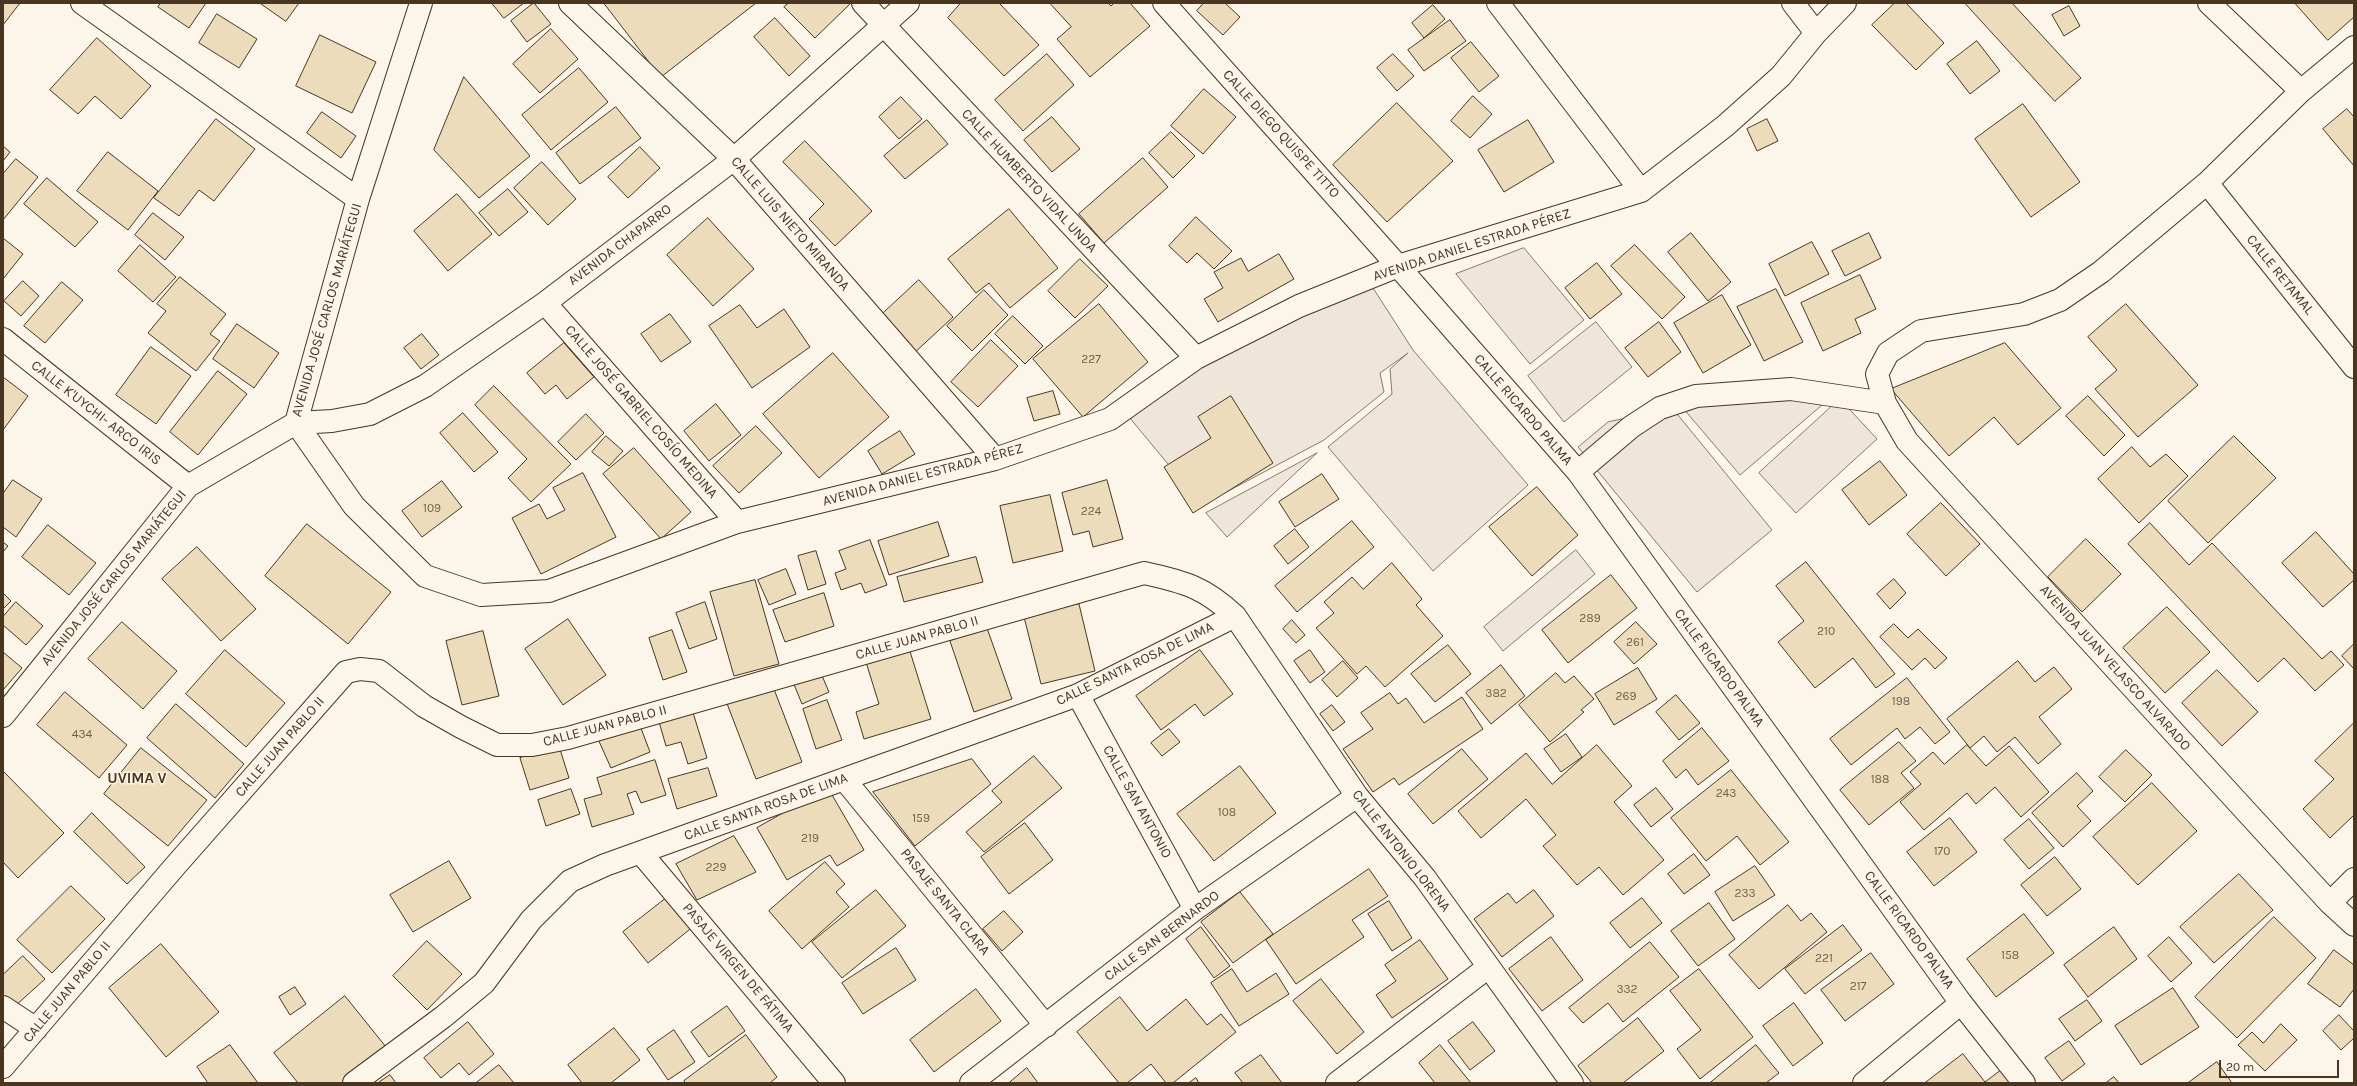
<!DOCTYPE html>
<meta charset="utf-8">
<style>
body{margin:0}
#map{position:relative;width:2357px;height:1086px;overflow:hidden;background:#fbf6e9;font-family:Karla,sans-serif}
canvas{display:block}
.frame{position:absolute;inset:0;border:4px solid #4a3520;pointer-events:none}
.scale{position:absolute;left:2219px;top:1060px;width:120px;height:18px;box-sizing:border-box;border:2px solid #4a3520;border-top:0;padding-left:5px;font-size:12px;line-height:14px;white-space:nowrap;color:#4a3520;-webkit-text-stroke:3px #fbf6e9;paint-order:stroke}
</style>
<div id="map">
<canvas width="2357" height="1086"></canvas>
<div class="frame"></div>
<div class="scale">20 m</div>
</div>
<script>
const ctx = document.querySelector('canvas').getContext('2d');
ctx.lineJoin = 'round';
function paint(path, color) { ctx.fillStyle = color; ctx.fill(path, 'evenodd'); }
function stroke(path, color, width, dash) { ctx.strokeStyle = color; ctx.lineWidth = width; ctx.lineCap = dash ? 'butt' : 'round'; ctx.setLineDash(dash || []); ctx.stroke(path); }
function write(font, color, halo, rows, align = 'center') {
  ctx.font = font + ' Karla,sans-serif'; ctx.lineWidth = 3; ctx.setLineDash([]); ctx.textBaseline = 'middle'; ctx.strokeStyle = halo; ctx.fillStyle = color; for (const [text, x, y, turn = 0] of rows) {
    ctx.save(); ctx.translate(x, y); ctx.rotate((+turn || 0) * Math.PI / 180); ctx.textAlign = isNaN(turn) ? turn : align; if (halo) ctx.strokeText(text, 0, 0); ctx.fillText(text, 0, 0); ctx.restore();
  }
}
const green = new Path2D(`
 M1524,248l60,72 -54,44 -74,-90z
 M1373,288l40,62 115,135 -95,86 -105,-124 64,-53 -2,-25 18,-16 -28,20 4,19 -60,48 -122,65 -73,-88 134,-100z
 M1596,322l36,45 -68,55 -36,-46z
 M1835,394l-95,81 -58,-68z
 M1840,399l37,40 -81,74 -37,-40z
 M1673,409l99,121 -75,62 -119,-145 30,-25z
 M1317,453l-90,84 -21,-24z
 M1576,550l19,24 -92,77 -19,-24z`);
const building = new Path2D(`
 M3,3h17l-17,22z
 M161,3h45l-17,25 -31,-21z
 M260,3h39l-13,18z
 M492,3h32l-20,15z
 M534,3l17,21 -24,18 -16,-21z
 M604,3h152l-95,74z
 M789,3h62l-36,35 -31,-31z
 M961,3h38l40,42 -35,31 -56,-58z
 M1050,3h58l3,3 3,-3h16l20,23 -60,51 -33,-38 14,-12z
 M1204,3h21l15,14 -17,18 -26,-24z
 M1895,3h11l38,40 -28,27 -44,-45z
 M1965,3h47l69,75 -26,23z
 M2295,3h59v14l-26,23z
 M1433,5l12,14 -21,19 -12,-15z
 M2069,6l11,20 -16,10 -12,-21z
 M217,14l40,25 -18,29 -40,-25z
 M775,18l35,38 -21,20 -35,-39z
 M1450,20l16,21 -42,30 -16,-21z
 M551,29l27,30 -38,34 -27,-29z
 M320,35l56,27 -24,51 -56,-27z
 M97,38l54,48 -30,33 -26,-23 -17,18 -28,-24z
 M1977,41l23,30 -30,23 -23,-30z
 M1471,42l28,34 -20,16 -28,-34z
 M1047,54l27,31 -51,46 -28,-31z
 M1393,54l21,22 -17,15 -20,-23z
 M579,68l29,34 -57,48 -29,-35z
 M464,77l66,79 -51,42 -45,-48z
 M1204,89l32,28 -33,37 -32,-28z
 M1473,96l19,18 -22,24 -19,-17z
 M901,97l21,22 -23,20 -20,-22z
 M1397,103l56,58 -66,61 -54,-57z
 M2023,104l57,78 -49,35 -56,-78z
 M616,107l25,31 -61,46 -24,-31z
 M2347,109l7,8v49l-31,-37z
 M322,112l34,24 -15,22 -34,-25z
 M1052,117l28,32 -28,23 -28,-32z
 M216,119l39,30 -41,52 -15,-11 -20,26 -25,-18z
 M1767,119l11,22 -21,10 -10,-22z
 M927,120l21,24 -43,35 -21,-23z
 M1528,120l26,42 -50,30 -26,-42z
 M1171,132l24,24 -22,22 -24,-25z
 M805,141l67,70 -37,35 -26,-27 15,-15 -41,-42z
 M3,146l7,6 -7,9z
 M640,147l20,21 -32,30 -20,-21z
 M108,152l50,39 -30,39 -51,-39z
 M1143,158l25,29 -64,56 -25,-29z
 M16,159l22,18 -35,43v-46z
 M542,162l34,37 -28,26 -34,-37z
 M47,178l51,44 -23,25 -51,-43z
 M508,189l20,23 -29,24 -20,-23z
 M457,194l35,40 -44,37 -34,-40z
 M1009,209l49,59 -48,40 -21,-25 -13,10 -28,-34z
 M153,213l31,24 -19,23 -30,-25z
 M1196,217l36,34 -18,18 -17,-16 -10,10 -18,-17z
 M708,218l46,51 -41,37 -46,-51z
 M1691,233l40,49 -23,19 -40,-49z
 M1869,233l12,25 -36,18 -13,-25z
 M3,238l20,16 -20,25z
 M1812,242l17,32 -44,22 -16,-32z
 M140,245l36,32 -23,25 -35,-31z
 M1635,245l50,52 -23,22 -51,-53z
 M1279,254l15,25 -76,43 -14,-23 19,-11 -9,-16 27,-14 7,13z
 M1080,259l28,27 -33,32 -27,-27z
 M1597,263l25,31 -32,25 -25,-31z
 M1860,275l16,34 -21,10 6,14 -38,18 -22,-48z
 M180,277l46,37 -16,20 10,7 -24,30 -48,-38 18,-22 -9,-7z
 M919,280l34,37 -42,39 -34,-37z
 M23,281l16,15 -18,20 -17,-15z
 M62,282l21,18 -38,43 -21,-17z
 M1776,289l27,53 -39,19 -27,-54z
 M984,290l24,25 -36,36 -25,-25z
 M1722,295l29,50 -48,28 -29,-50z
 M1099,304l49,58 -65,55 -50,-58z
 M2126,304l72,81 -60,52 -43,-48 22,-19 -29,-33z
 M740,305l17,23 27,-19 26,38 -58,41 -43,-62z
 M670,314l21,28 -30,20 -20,-28z
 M1013,316l30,30 -18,18 -30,-30z
 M1659,322l22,30 -33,25 -23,-29z
 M237,324l42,29 -25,35 -41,-29z
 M422,334l17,21 -18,14 -17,-21z
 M991,340l27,26 -40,41 -27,-25z
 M564,343l30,34 -27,22 -11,-14 -11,9 -18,-21z
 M2005,343l56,65 -43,37 -24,-28 -45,39 -58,-67z
 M151,347l40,29 -35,48 -40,-29z
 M833,353l56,64 -70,61 -56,-64z
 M218,371l29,23 -49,61 -28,-23z
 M3,377l25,19 -25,34z
 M494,386l77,78 -40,38 -23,-24 19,-19 -52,-54z
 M1053,391l7,23 -26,7 -7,-23z
 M1231,396l42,67 -80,50 -29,-46 47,-29 -13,-21z
 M2088,396l37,39 -21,21 -38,-40z
 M716,404l25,31 -32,26 -25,-30z
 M463,413l35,39 -24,20 -34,-39z
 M586,414l18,19 -28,27 -18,-18z
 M756,426l26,27 -43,40 -26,-27z
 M900,431l15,23 -33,20 -14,-23z
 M606,436l17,15 -14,15 -17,-14z
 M2234,436l42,42 -68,65 -40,-42z
 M2132,447l18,20 16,-13 22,22 -49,47 -41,-44z
 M634,448l57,64 -30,27 -58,-65z
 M1880,461l27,34 -38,30 -27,-35z
 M583,473l33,64 -75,37 -29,-56 27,-14 8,15 18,-9 -12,-22z
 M1322,474l17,25 -44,28 -16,-25z
 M13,480l29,19 -26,38 -13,-10v-33z
 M1107,480l16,59 -30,8 -4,-16 -16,4 -11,-42z
 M442,481l20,26 -40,30 -20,-26z
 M1537,487l41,48 -46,41 -43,-49z
 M1050,495l13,56 -50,12 -13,-57z
 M1941,503l39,41 -34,32 -39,-42z
 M1352,521l22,26 -77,65 -22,-26z
 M938,522l11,34 -60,19 -11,-34z
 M2150,523l39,42 23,-22 110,116 9,-8 13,14 -29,26 -31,-33 -26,24 -130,-138z
 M307,524l84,68 -43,52 -83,-68z
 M48,525l48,38 -27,32 -47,-38z
 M1295,529l14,18 -21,17 -14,-18z
 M2316,532l38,42v6l-31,27 -41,-44z
 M2086,539l35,35 -39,38 -34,-35z
 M870,540l17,45 -22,8 -4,-10 -20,7 -6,-17 11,-4 -7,-18z
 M3,542l5,4 -5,6z
 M197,547l59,62 -35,32 -59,-62z
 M816,551l10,33 -18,6 -10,-34z
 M976,557l7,25 -79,20 -7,-25z
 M1806,562l89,112 -19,14 -23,-30 -38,30 -37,-46 26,-21 -28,-35z
 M1392,563l30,36 -6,6 27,31 -58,51 -19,-21 -9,8 -41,-46 18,-15 -10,-11 28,-25 11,12z
 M786,569l10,25 -27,11 -11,-25z
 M1611,575l26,33 -69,55 -26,-33z
 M1894,579l12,14 -16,16 -13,-15z
 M755,580l24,84 -45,12 -24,-84z
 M3,593l8,8 -8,8z
 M824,593l10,33 -49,16 -12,-32z
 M16,602l27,24 -17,19 -23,-20v-8z
 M705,602l12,37 -28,10 -13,-36z
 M1079,604l16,67 -54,13 -17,-67z
 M2167,607l43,45 -45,41 -42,-45z
 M568,619l38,56 -43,30 -38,-56z
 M1292,620l13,15 -9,8 -13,-14z
 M122,622l55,49 -34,38 -55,-50z
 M1636,622l21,22 -23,20 -20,-22z
 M1894,624l14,14 10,-9 29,29 -12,11 -10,-11 -13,12 -32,-33z
 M987,628l25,71 -38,13 -24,-71z
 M672,630l15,42 -24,8 -14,-42z
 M483,631l16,65 -37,9 -16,-64z
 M2354,644v25l-12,-13z
 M908,645l23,74 -67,20 -8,-27 23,-8 -14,-45z
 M1448,645l23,29 -36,28 -24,-28z
 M225,650l60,53 -39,44 -60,-53z
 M1200,650l33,44 -29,22 -9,-12 -34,26 -25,-34z
 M1310,650l15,22 -15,11 -16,-22z
 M3,652l19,16 -19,22z
 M1343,661l15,17 -21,19 -15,-17z
 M2018,661l17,21 19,-15 18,22 -33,28 22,27 -23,20 -23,-27 -18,15 -13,-16 -14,12 -23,-29z
 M1501,665l24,31 -34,28 -25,-31z
 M1638,668l19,31 -43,26 -19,-31z
 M2217,670l41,42 -36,34 -40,-43z
 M820,671l9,21 -27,12 -9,-22z
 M1556,673l9,10 9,-7 20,23 -13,11 3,2 -34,30 -31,-37z
 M1907,678l43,54 -15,12 -15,-17 -15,12 -8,-11 -46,37 -21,-26z
 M772,684l30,78 -46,17 -30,-78z
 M65,692l62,53 -28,33 -62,-53z
 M1390,693l8,11 8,-6 18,25 38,-26 21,32 -84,56 -5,-7 -21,14 -30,-43 30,-20 -12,-16z
 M1676,695l24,28 -21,17 -23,-28z
 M827,700l15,40 -26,9 -13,-40z
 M176,704l68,60 -29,34 -68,-60z
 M1332,705l13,17 -12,9 -13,-17z
 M691,706l16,52 -19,6 -7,-22 -15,4 -9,-31z
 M639,723l11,29 -39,16 -13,-29z
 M2354,723v92l-24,23 -27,-29 31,-30 -19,-18z
 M1702,728l27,33 -31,24 -12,-16 -10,9 -13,-17z
 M1169,729l11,13 -18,14 -11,-13z
 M1566,734l16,23 -21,15 -17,-23z
 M1899,742l17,19 -15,12 13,15 -45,37 -29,-35z
 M1597,745l35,41 -18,16 50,58 -41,35 -24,-28 -22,18 -34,-39 13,-11 -30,-36 -45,39 -23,-27 68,-58 26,31z
 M1967,745l19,21 23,-20 40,46 -28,25 -26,-30 -19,17 -9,-11 -43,37 -24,-28 21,-18 -11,-12 23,-20 11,12z
 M559,746l10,32 -39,12 -10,-32z
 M141,748l66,52 -39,46 -64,-52z
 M1462,749l26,30 -55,45 -25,-30z
 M2126,750l26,25 -27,27 -26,-25z
 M1034,756l28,32 -78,64 -18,-20 36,-30 -10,-11z
 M972,759l19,25 -76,62 -42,-54z
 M655,760l11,35 -25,8 -5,-12 -9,3 7,20 -42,13 -8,-28 18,-5 -5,-16z
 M1240,766l36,47 -62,48 -37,-47z
 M708,768l9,28 -40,13 -9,-30z
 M1731,770l58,72 -29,23 -23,-29 -31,25 -35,-43z
 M3,771l61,62 -46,45 -15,-16z
 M2077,773l16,18 -16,15 14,15 -28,26 -31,-34z
 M2152,783l45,48 -59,54 -45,-48z
 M828,788l36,62 -27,16 -7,-11 -43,25 -30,-52z
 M1656,788l17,21 -22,18 -17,-22z
 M571,789l9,25 -34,12 -8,-26z
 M92,813l53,54 -18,17 -53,-52z
 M1950,818l27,34 -43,34 -27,-34z
 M2029,819l25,29 -25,21 -25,-29z
 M1025,823l28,37 -44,34 -28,-37z
 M734,836l22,36 -59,28 -21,-36z
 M1694,854l16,21 -26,19 -16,-20z
 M2055,857l26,32 -34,27 -26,-31z
 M449,861l22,37 -58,34 -23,-37z
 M825,862l20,22 -9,8 13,15 -47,42 -33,-38z
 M1755,866l20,29 -42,26 -18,-29z
 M1369,869l19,27 -36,24 12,17 -68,47 -30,-44z
 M2239,874l34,36 -59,53 -34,-36z
 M71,886l34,33 -53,54 -35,-33z
 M876,890l30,36 -64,52 -30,-36z
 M1534,890l20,26 -52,41 -28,-38 34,-26 8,10z
 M1240,892l33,42 -40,29 -32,-41z
 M669,896l25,30 -46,37 -25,-31z
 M1642,898l20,25 -32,25 -20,-25z
 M1389,901l23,37 -20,13 -24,-37z
 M1709,903l26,36 -37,27 -27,-35z
 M1788,905l13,16 10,-8 16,19 -68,57 -30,-34z
 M1004,911l19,21 -21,19 -19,-22z
 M2024,914l30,39 -58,44 -29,-38z
 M2274,917l42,41 -79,80 -42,-41z
 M1843,925l19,25 -57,44 -20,-25z
 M1201,927l29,39 -16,12 -28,-39z
 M2114,927l23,32 -49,38 -24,-32z
 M1551,937l32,43 -41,31 -33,-42z
 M2169,937l23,26 -21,19 -23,-26z
 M1420,940l28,39 -56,39 -16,-23 20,-14 -11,-16z
 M427,941l35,33 -35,36 -34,-34z
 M1650,942l29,35 -56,45 -15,-19 -25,20 -14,-15z
 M161,944l58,68 -53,45 -57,-69z
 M896,948l20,32 -53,34 -21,-31z
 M2334,950l20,15v24l-14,18 -32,-23z
 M1871,953l23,31 -49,37 -24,-31z
 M23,956l22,23 -31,28 -11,-12v-20z
 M1232,969l15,23 29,-19 13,21 -50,32 -28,-43z
 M1699,969l54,68 -53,42 -23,-30 24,-19 -31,-39z
 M1321,979l43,53 -27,22 -44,-53z
 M295,987l11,17 -16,11 -11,-18z
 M2173,988l26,39 -58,38 -26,-39z
 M976,989l25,32 -67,51 -24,-32z
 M345,996l41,51 -45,36h-43l-24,-30z
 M1120,997l27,34 39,-32 21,26 14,-11 15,18 -63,51h-7l-15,-19 -24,19h-8l-42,-51z
 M2087,1000l15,21 -27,20 -16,-22z
 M1794,1003l29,40 -30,23 -30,-40z
 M727,1006l18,25 -36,26 -18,-25z
 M2339,1015l15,16v7l-13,12 -18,-19z
 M1638,1018l26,33 -41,32h-31l-14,-17z
 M468,1022l26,32 -25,21 -10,-12 -18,15 -17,-20z
 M1473,1022l22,29 -25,19 -22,-29z
 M2281,1024l16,16 -32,31 -27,-26 14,-13 11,11z
 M614,1028l26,32 -29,23h-29l-14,-18z
 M674,1030l21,32 -27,18 -21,-31z
 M746,1035l31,42 -7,6h-84l-2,-2z
 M2069,1041l16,23 -23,17 -17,-23z
 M230,1045l28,38h-50l-11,-16z
 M1440,1045l31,38h-36l-16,-20z
 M1756,1045l23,28 -13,10h-56z
 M1963,1054l22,28 21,-16 13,17h-94z
 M1261,1055l21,28h-39l-8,-10z
 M2217,1062l15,21h-44z
 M499,1065l15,18h-38z
 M1027,1068l11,15h-29z
 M390,1075l6,8h-18z
 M2114,1077l5,6h-13z
 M1196,1078l3,5h-10z`);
const minor = new Path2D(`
 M82,3l276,196
 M570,3l164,156 261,300
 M863,3l333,355
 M1164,3l234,263 180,206 383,531 63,80
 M1498,3l143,188
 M1793,3l23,30
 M2209,3l92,88
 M2354,47l-53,44 -94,92 -106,89 -41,28 -36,14 -103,17 -33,22 -11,21 8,29 22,38 423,462 24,22
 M2207,183l147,184
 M545,303l192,219
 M3,339l185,147
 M296,423l58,83 71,70 56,19 68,-4 188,-69 258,-63 115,-40 86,-61 103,-52 99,-40 243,-75 84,-65 56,-50 35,-43 29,-30
 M296,423l36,-2 38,-7 55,-28 120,-83 189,-144 174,-156
 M1578,472l53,-45 29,-19 36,-12 95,-7 94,14
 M1078,695l117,214
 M3,716l185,-230 108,-63 62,-224 63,-196
 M844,779l202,247
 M641,853l193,230
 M2330,903l24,-24
 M3,1007l33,22
 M3,1067l173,-202 170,-193 14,-3 19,2 45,35 37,21 36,18h35l36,-7 576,-165c41,9 60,14 91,43l122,180 68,82 147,205
 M354,1083l89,-66 41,-34 47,-63 39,-39 35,-16 473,-170 157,-79
 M971,1083l224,-174 162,-113
 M1337,1083l150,-115
 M1864,1083l97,-80`);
const numberNames = [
 ["227",1091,360],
 ["109",432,509],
 ["224",1091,512],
 ["289",1590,619],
 ["210",1826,632],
 ["261",1635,643],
 ["382",1496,694],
 ["269",1626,697],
 ["198",1901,702],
 ["434",82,735],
 ["188",1880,780],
 ["243",1726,794],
 ["108",1227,813],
 ["159",921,819],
 ["219",810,839],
 ["170",1942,852],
 ["229",716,868],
 ["233",1745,894],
 ["158",2010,956],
 ["221",1824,959],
 ["217",1858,987],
 ["332",1627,990]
];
const streetNames = [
 ["CALLE DIEGO QUISPE TITTO",1281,134,48],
 ["CALLE HUMBERTO VIDAL UNDA",1029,181,47],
 ["CALLE LUIS NIETO MIRANDA",790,224,49],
 ["AVENIDA CHAPARRO",620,245,-37],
 ["AVENIDA DANIEL ESTRADA PÉREZ",1472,245,-18],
 ["CALLE RETAMAL",2280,275,51],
 ["AVENIDA JOSÉ CARLOS MARIÁTEGUI",327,310,-74],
 ["CALLE RICARDO PALMA",1523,410,49],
 ["CALLE JOSÉ GABRIEL COSÍO MEDINA",641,412,49],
 ["CALLE K'UYCHI- ARCO IRIS",96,413,38],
 ["AVENIDA DANIEL ESTRADA PÉREZ",923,475,-15],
 ["AVENIDA JOSÉ CARLOS MARIÁTEGUI",114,578,-51],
 ["CALLE JUAN PABLO II",917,638,-16],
 ["CALLE SANTA ROSA DE LIMA",1135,664,-26],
 ["CALLE RICARDO PALMA",1719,668,54],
 ["AVENIDA JUAN VELASCO ALVARADO",2115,668,48],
 ["CALLE JUAN PABLO II",605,726,-15],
 ["CALLE JUAN PABLO II",280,747,-49],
 ["CALLE SAN ANTONIO",1137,802,61],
 ["CALLE SANTA ROSA DE LIMA",766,807,-20],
 ["CALLE ANTONIO LORENA",1401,851,52],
 ["PASAJE SANTA CLARA",945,902,51],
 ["CALLE RICARDO PALMA",1909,930,54],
 ["CALLE SAN BERNARDO",1162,936,-37],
 ["PASAJE VIRGEN DE FÁTIMA",738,968,50],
 ["CALLE JUAN PABLO II",67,992,-50]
];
const neighbourhoodNames = [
 ["UVIMA V",137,779]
];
paint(green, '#ede6d9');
stroke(green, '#887966', 1);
paint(building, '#ecdcbc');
stroke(building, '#4a3520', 1);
stroke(minor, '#4a3520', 24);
stroke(minor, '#fbf6e9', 22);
write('12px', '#725f47', null, numberNames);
write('14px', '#4a3520', '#fbf6e9', streetNames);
write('bold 15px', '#4a3520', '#fbf6e9', neighbourhoodNames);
</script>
